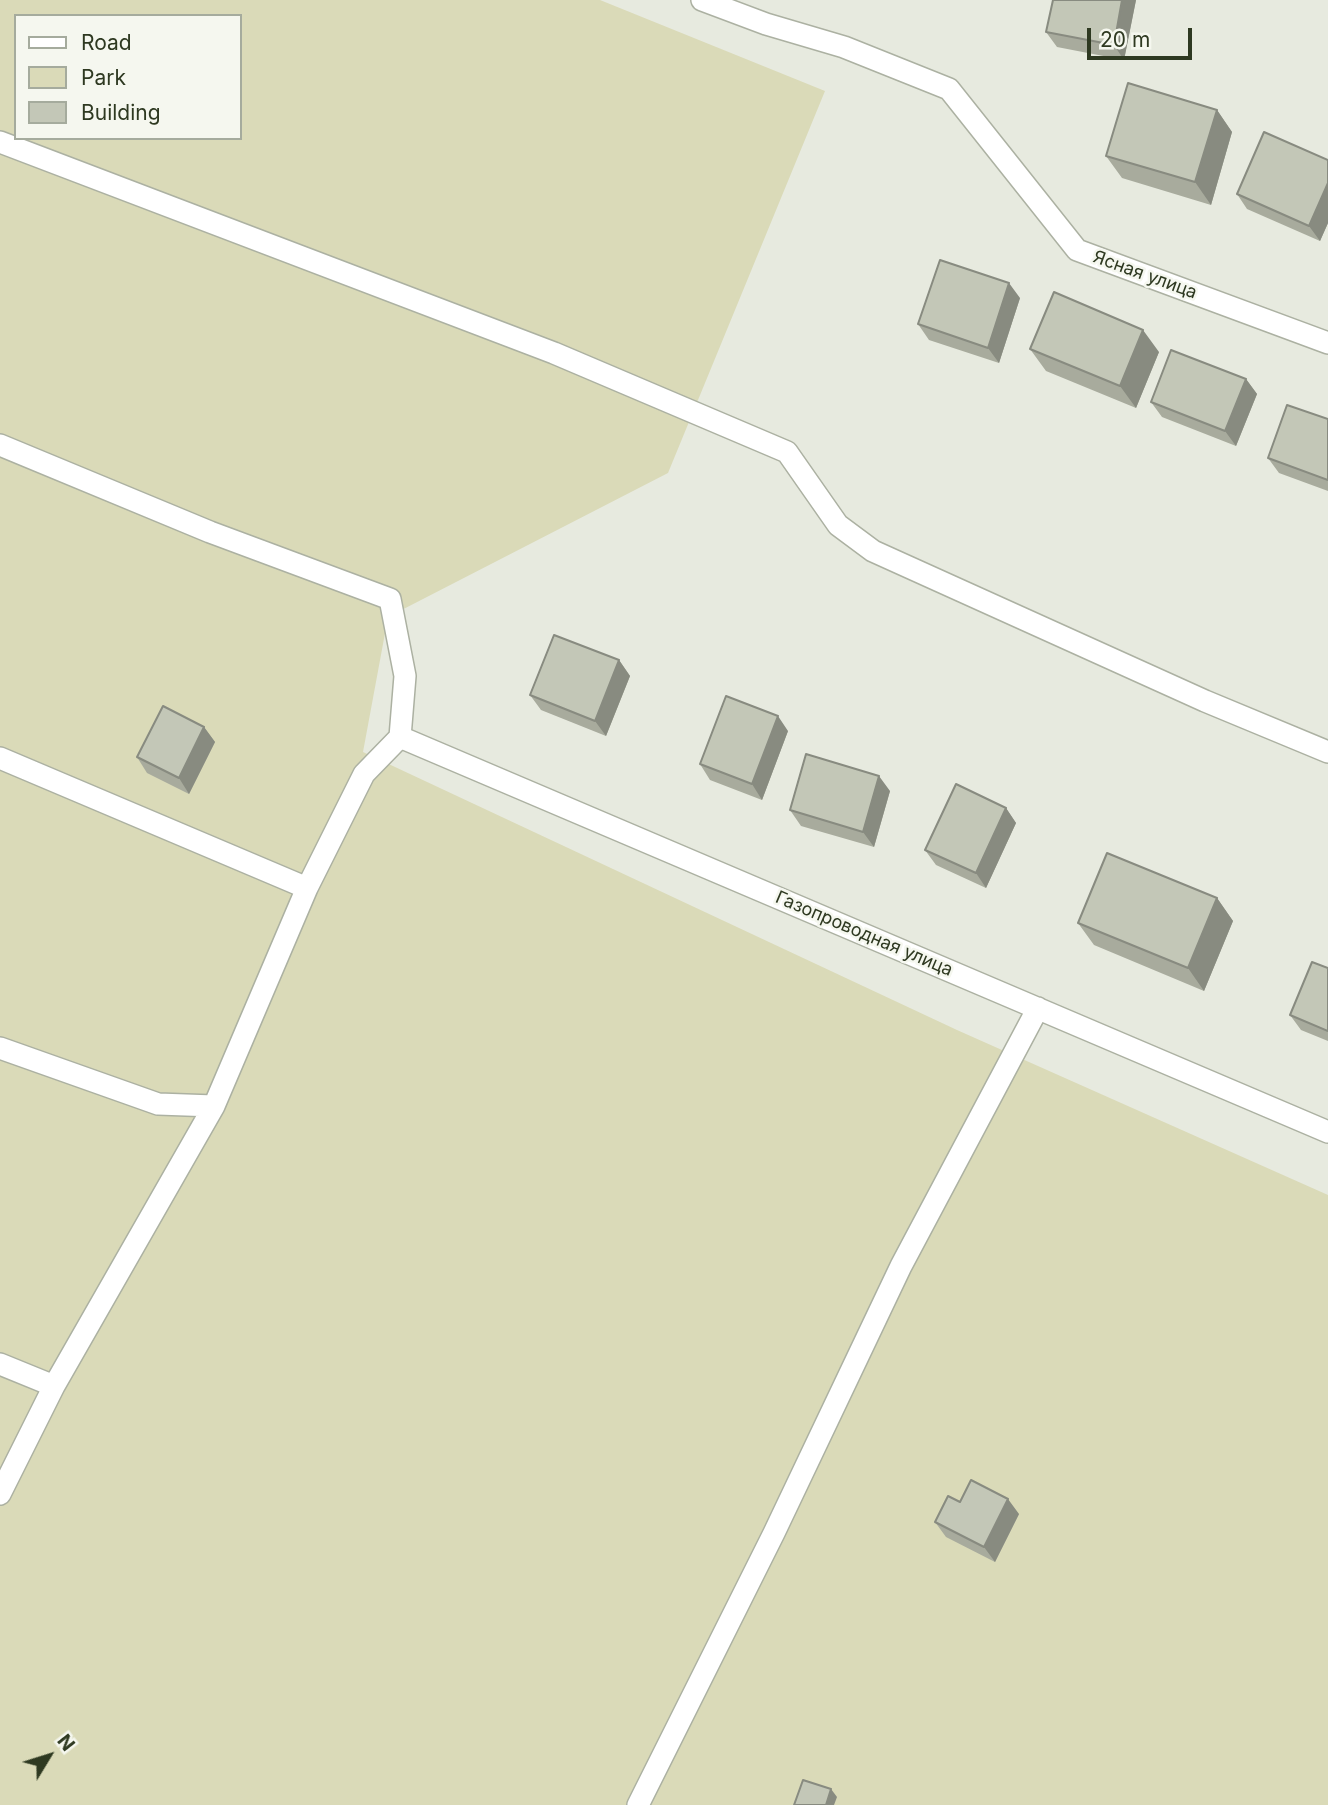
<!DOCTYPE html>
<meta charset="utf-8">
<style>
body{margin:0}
#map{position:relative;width:1328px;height:1805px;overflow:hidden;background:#e7eadf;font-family:Inter,sans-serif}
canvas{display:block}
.legend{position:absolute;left:14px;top:14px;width:228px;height:126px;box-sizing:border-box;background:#f5f7ef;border:2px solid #a5ab9d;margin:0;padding:9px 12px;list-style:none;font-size:21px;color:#2e3921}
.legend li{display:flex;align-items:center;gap:14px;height:35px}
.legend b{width:35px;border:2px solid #a5ab9d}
.north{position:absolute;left:14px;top:1721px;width:70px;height:70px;-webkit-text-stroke:5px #f5f7ef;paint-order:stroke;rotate:52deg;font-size:19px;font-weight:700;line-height:28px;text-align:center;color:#2e3921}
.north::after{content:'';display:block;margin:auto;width:24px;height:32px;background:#2e3921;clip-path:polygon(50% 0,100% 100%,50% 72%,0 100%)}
.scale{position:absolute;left:1087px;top:28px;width:105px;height:32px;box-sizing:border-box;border:4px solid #2e3921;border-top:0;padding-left:9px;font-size:21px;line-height:24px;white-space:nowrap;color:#2e3921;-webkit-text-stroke:5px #f5f7ef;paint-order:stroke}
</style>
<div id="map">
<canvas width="1328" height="1805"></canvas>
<ul class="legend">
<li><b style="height:9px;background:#fff"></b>Road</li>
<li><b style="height:19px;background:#dadab8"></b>Park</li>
<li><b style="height:19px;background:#c3c7b7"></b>Building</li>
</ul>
<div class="north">N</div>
<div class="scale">20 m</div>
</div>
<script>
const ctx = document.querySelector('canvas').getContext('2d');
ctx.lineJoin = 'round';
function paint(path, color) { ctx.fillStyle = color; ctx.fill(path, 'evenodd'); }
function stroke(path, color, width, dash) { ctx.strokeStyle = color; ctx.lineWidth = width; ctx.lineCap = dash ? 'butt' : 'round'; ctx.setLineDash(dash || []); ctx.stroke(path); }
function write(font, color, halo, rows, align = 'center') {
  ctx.font = font + ' Inter,sans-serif'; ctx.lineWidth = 5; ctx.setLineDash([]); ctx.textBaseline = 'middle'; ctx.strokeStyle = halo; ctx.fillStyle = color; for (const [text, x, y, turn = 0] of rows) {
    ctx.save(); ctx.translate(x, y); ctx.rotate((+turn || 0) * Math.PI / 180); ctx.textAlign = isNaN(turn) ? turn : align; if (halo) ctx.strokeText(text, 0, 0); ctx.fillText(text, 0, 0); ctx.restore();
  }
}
const green = new Path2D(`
 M0,0h600l225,91 -157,382 -280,144 -25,135 594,278 371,165v610h-1328zM16,16h224v122h-224z`);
const minor = new Path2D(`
 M702,0l64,24 78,23 105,42 128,161 251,93
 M0,142l554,211 233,99 51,73 35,26 332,150 123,51
 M0,445l210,87 180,67 15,77 -5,61 -36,37 -57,114 -93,218 -56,-2 -158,-56
 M400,737l928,395
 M0,758l307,130
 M0,1364l54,22
 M0,1494l54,-108 160,-280
 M638,1805l136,-272 127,-267 137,-258`);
const wall = new Path2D(`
 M1136,0l-12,60 -67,-13 -11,-15z
 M1217,110l15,22 -21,73 -89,-27 -16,-22z
 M1328,160v63l-8,18 -73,-32 -10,-15z
 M1020,298l-21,65 -70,-23 -11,-16z
 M1030,349l129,3 -23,56 -90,-37z
 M1246,379l11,15 -21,52 -74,-29 -11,-15z
 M1328,419v72l-49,-18 -11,-15z
 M619,660l11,16 -24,60 -65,-26 -11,-15z
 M204,727l11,15 -26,52 -42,-21 -10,-16z
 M788,731l-26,69 -52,-20 -10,-16z
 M890,791l-16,56 -73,-21 -11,-16z
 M1006,808l10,15 -30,65 -50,-23 -11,-15z
 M1217,898l16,23 -29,70 -110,-46 -16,-22z
 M1328,968v73l-27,-11 -11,-15z
 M960,1502l59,12 -24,48 -49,-25 -11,-15z`);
const shadedWall = new Path2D(`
 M1122,0h14l-12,60 -10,-15z
 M1217,110l15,22 -21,73 -16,-23z
 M1328,183v40l-8,18 -11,-15z
 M1009,283l11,15 -21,65 -11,-15z
 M1143,330l16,22 -23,56 -16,-22z
 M1246,379l11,15 -21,52 -11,-15z
 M619,660l11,16 -24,60 -11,-15z
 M778,716l10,15 -26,69 -10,-16z
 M204,727l11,15 -26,52 -10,-16z
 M879,776l11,15 -16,56 -11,-15z
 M1006,808l10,15 -30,65 -10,-15z
 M1217,898l16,23 -29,70 -16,-23z
 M1008,1499l11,15 -24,48 -11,-15z
 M831,1789l6,8 -3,8h-8z`);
const building = new Path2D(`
 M1053,0h69l-8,45 -68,-13z
 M1128,83l89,27 -22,72 -89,-26z
 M1264,132l64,28v23l-19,43 -72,-32z
 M940,260l69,23 -21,65 -70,-24z
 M1054,292l89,38 -23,56 -90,-37z
 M1171,350l75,29 -21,52 -74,-29z
 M1287,405l41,14v61l-60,-22z
 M554,635l65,25 -24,61 -65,-26z
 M726,696l52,20 -26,68 -52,-20z
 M163,706l41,21 -25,51 -42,-21z
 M806,754l73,22 -16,56 -73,-22z
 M956,784l50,24 -30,65 -51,-23z
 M1107,853l110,45 -29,70 -110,-45z
 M1312,962l16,6v63l-38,-16z
 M971,1480l37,19 -24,48 -49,-25 13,-26 12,6z
 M803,1780l28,9 -5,16h-32z`);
const streetNames = [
 ["Ясная улица",1145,275,20],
 ["Газопроводная улица",864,934,23]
];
paint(green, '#dadab8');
stroke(minor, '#acb1a2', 24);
stroke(minor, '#fff', 21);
paint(wall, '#a8ab9d');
paint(shadedWall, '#888b80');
paint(building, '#c3c7b7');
stroke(building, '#888b80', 2);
write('18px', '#2e3921', '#f5f7ef', streetNames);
</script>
